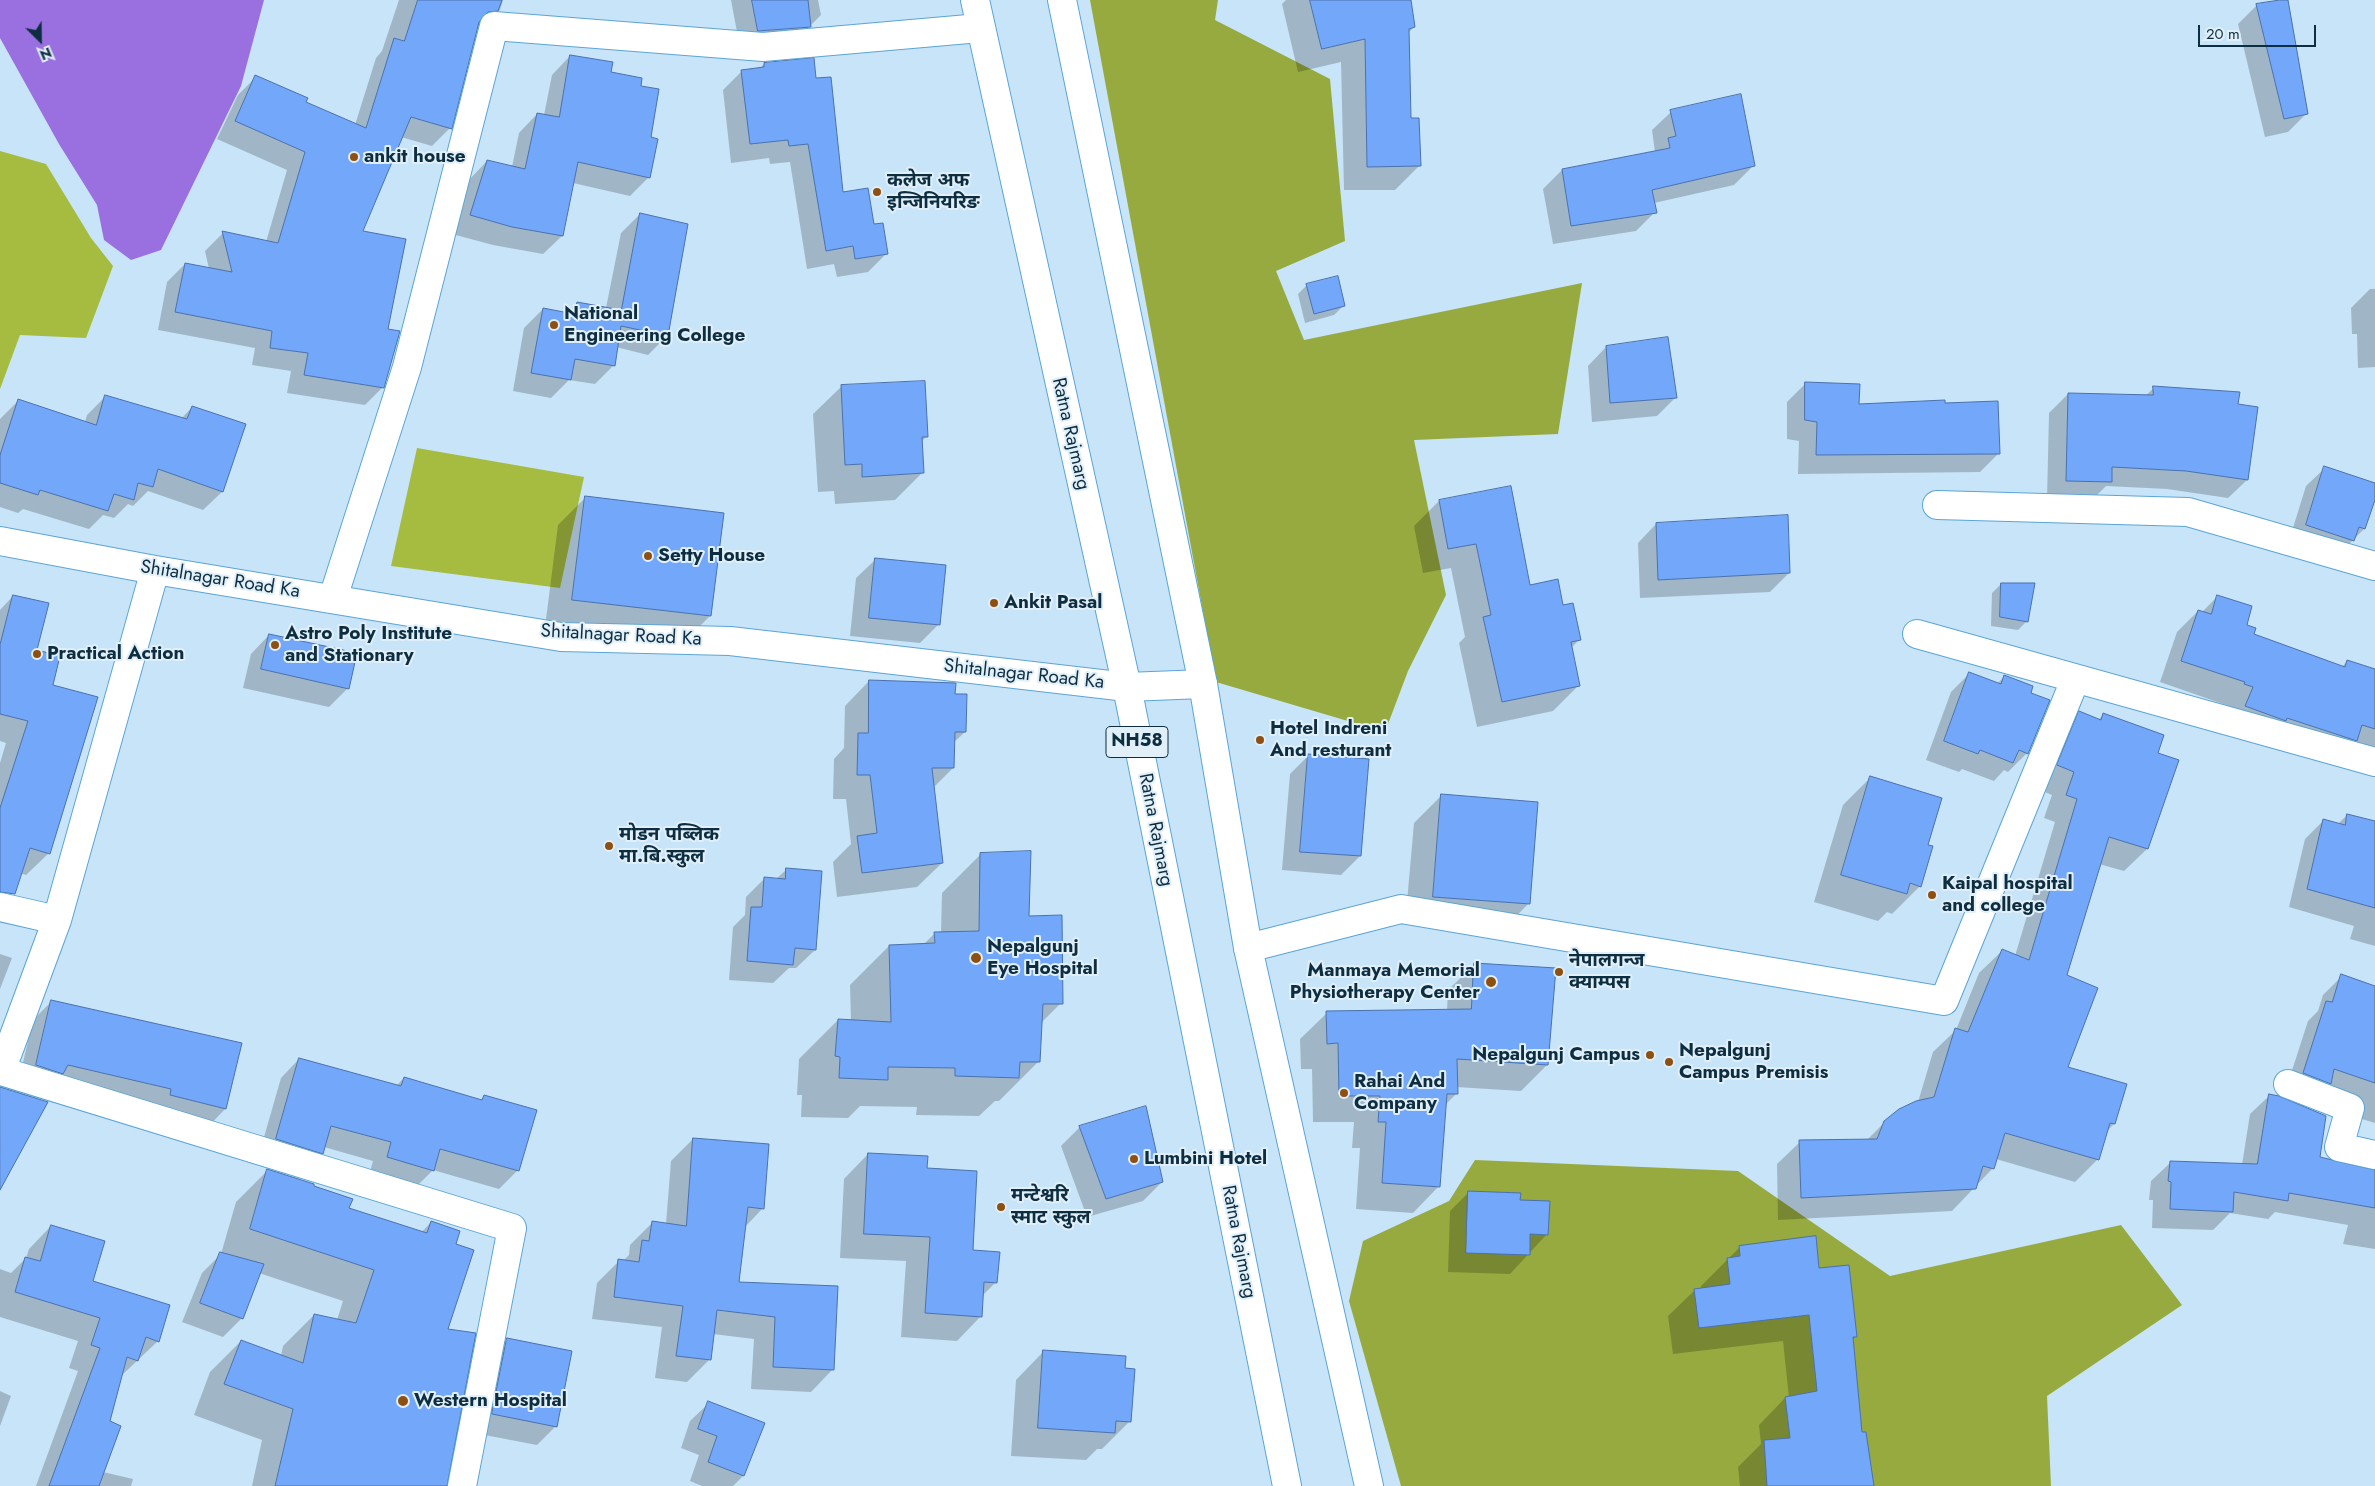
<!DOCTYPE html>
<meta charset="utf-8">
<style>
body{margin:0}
#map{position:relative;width:2375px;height:1486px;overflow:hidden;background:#c8e4f8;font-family:Jost,sans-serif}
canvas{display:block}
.north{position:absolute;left:15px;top:15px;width:50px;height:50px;-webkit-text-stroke:4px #e1eff9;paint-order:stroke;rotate:157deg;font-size:14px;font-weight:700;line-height:20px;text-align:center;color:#0d2d40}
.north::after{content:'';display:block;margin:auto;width:18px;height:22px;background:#0d2d40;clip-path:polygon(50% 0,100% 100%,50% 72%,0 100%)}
.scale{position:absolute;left:2198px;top:25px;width:118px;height:22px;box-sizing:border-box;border:2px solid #0d2d40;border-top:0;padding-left:6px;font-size:15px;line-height:18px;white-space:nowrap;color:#0d2d40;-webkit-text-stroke:4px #e1eff9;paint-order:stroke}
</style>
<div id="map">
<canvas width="2375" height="1486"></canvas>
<div class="north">N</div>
<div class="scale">20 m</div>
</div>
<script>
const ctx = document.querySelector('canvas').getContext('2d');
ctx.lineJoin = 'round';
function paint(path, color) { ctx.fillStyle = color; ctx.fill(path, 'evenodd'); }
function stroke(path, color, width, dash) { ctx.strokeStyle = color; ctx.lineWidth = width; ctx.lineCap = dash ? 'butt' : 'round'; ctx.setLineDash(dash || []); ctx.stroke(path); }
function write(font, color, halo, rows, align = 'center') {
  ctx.font = font + ' Jost,"Noto Sans Devanagari",sans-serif'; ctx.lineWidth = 4; ctx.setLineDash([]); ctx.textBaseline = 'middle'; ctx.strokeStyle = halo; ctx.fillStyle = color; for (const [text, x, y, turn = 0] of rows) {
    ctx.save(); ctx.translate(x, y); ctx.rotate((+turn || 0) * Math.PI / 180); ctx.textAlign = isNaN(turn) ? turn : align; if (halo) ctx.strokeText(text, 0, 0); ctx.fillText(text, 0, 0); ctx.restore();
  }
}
const green = new Path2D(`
 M0,151l46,13 45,74 22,28 -27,72 -66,-3 -20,54z
 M417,448l167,29 -24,111 -169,-22z`);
const forest = new Path2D(`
 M1090,0h128l-3,20 115,59 15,162 -69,30 28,69 278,-57 -24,151 -144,6 32,155 -38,76 -23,61 -169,-50z
 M1475,1160l263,11 152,105 231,-51 61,80 -135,91 4,90h-650l-52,-185 14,-60 86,-40z`);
const water = new Path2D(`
 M0,0h264l-23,86 -80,164 -30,10 -27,-20 -7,-35 -38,-61 -59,-106z`);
const shadow = new Path2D(`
 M399,0h104l-3,10 -19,18 -5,1 -26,99 -18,18 -31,-9 -40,95 26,98 -4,57 -18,18 -78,-12 4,-22 -39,-6 3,-17 -97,-18 9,-48 18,-18 24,5 -4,-18 18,-18 43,9 21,-72 -70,-31 21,-44 18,-18 49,26 50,22 21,-67 6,-7z
 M731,0h87l3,15 -29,29 -52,4z
 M1286,0h123l5,27 -6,6 1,86 10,47 -24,24h-51l-3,-128 -43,10 -16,-68z
 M2287,0l20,113 -19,19 -23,5 -27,-113 19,-19z
 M570,56l70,31 9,90 -19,19 -57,-13 -11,53 -19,18 -50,-9 -41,-11 17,-54 18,-19 25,6 7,-34 18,-19 7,1 8,-40z
 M764,64l50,16 28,113 31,33 13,28 -18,18 -31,5 -3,-13 -27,5 -17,-107 -20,2 -1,-6 -38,5 -8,-73 19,-19 17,-2z
 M1671,112l82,54 -19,19 -80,18 1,9 -19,19 -83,13 -10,-55 19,-19 93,-18 -3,-22z
 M640,214l47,11 -20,111 -19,19 -32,-8 -3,19 -18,18 -26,-4 -18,18 -38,-7 11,-63 19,-19 23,5 11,-11 29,5 15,-75z
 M1307,285l36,21 -9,9 -29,8 -7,-29z
 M2370,289h5v78l-17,1 -1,-34h-5l-1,-26z
 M1606,347l70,50 -19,19 -65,6 -4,-56z
 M1805,384l53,21 86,-1 54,50 -18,18 -182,2 1,-33 -12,-2v-37z
 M841,387l86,49 -6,6 1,31 -27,27 -60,4 -1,-13 -16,1 -5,-78z
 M2154,388l83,17 10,75 -19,18 -61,-9 -61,-3 -14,14h-45l2,-87 19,-19 77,2z
 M106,396l75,23 11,-12 30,85 -19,18 -55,-19 -15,15 -5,-2 -14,14 -11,-3 -14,14 -66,-20 -5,4 -18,-6v-88l18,-18 67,21 2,-7z
 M2325,468l50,16v12l-11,33 -30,30 -46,-15 18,-58z
 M586,497l136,17 -12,102 -28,28 -137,-17 13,-102z
 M1439,501l90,85 33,20 18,33 -9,9 7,38 -25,25 -76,16 -18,-84 6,-6 -14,-69 -28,5 -9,-47z
 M1656,524l133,49 -19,19 -130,6 -2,-55z
 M875,560l64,64 -19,19 -70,-7 6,-58z
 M2001,584l26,37 -9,9 -27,-4 1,-33z
 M13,596l38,90 -2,167 -23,22 -10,-3 -16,15v-124l6,-20 -6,-2v-131z
 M2218,596l35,39 89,32 5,-6 28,9v87l-215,-75 17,-50 21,-21 4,1z
 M269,635l79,53 -19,19 -86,-19 8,-34z
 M1969,674l28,10 8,-8 24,18 -2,59 -19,19 -4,-2 -10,11 -32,-12 -3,3 -33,-12 25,-68z
 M869,681l85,14 11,37 -12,11v25l-20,20 9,75 -25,24 -80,10 -4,-35 18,-18 -5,-45h-13l1,-40 10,-11 1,-42z
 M2079,713l19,7 5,-5 54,39 -10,95 -23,22 -25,-7 -34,112 1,92 48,56 -7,7 -9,28 -23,23 -79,-23 -3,9 -41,43 -174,9 -1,-56 23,-22 67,-2 18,-18 33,-20 15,-50 23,-22 23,-57 23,-22 13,5 40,-134 -11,-4 8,-23 -17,-7 22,-52z
 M1308,756l52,100 -19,19 -59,-5 8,-96z
 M1871,777l56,69 -7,40 -28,28 -5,-2 -9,9 -64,-19 29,-97z
 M1442,795l86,109 -27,28 -96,-8 9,-101z
 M2347,815l28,7v124l-25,-7 4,-13 -65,-19 16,-68 18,-18 15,3z
 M981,854l46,64 34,85 -21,21 -2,38 -39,39h-4l-16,15 -63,-1 1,-8 -57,-1 -12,12 -47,-1 1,-22h-5l2,-36 39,-39 13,1 -1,-36 39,-39 34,-1 12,-12h6l1,-40z
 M787,869l28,81 -19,18h-7l-16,15 -44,-3 4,-53 12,-12 1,-18 19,-19 11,1z
 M0,954l12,4 -12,31z
 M1475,964l72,101 -26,26 -65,-4 1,6 -12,12 -6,81 -26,27 -57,-4 4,-61h-8l2,-26h-41l-1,-53h-11l-1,-30 27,-26 120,-3 1,-20z
 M2342,976l33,17v130l-39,-12 -51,-19 23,-71 10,-10 5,-16z
 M51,1002l190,42 -16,65 -18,19 -189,-44 15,-64z
 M299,1059l97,27 8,-8 76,23 4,-5 34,74 -19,19 -66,-19 -19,19 -45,-14 4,-14 -49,-14 -2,6 -19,19 -45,-14 23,-80z
 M2269,1096l49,62 57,14v77l-32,-5 5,-19 -73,-13 -7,7 -38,-6 -17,17 -61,-2 1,-28h-4l2,-19 19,-18 72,2 8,-51z
 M1080,1127l82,55 -19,19 -56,16 -26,-71z
 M693,1139l70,69 -18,19 -7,56 95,86 -22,23 -60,-3 3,-50 -41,-5 -4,26 -22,22 -32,-4 7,-51 -70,-8 5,-36 22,-22h4l6,-6 1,-10 22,-22 14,1 5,-63z
 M868,1154l57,15 47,82 24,31 -14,14 -1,20 -24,25 -56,-4 5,-76 -66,-3 4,-79z
 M267,1171l45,16 36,22 73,24 10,-11 23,23 -8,85v156h-194l10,-46 -68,-25 16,-43 31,-31 40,15 2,-10 31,-31 23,5 6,-19 -84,-28 -17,45 -19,19 -41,-15 20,-49 19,-19 15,-52z
 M1469,1192l50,9 28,33 -37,40 -62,-2 2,-61z
 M51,1226l41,55 66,60 -38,36 -12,45 -5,50 30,7 -2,7h-95l42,-115 -9,-3 9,-27 -78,-24v-48l11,4 15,-15 3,-9z
 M1740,1247l78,22 38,67 -4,4 9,93 11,53h-132l-2,-19 23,-23 -2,-19 26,-27h4l-6,-57 -110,13 -5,-38 27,-26 6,-1v-3z
 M507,1340l49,86 -19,19 -63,-12 14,-75z
 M1043,1352l81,17 6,52 -28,28h-5l-11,11 -75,-4 5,-76z
 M0,1391l11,5 -11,30z
 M709,1403l54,21 -20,52 -10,10h-31l-12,-5 9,-26 -18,-7 9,-27z`);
const building = new Path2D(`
 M418,0h84l-4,11 -10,1 -9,10 -27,107 -41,-12 -48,114 43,8 -18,90 12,2 -16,57 -80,-13 4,-22 -38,-5 2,-17 -97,-19 10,-49 47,9 -10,-41 56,12 27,-91 -70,-31 20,-46 53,23 -2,4 60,26 28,-90 10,3z
 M752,0h56l3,27 -53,4z
 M1310,0h101l4,27 -6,2 2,89h8l2,48 -54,1 -2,-128 -43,10z
 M2280,0h8l20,114 -24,5 -28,-115z
 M570,55l43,7 -2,10 31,6 -1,8 18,3 -8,48 7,2 -8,39 -72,-16 -15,74 -51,-9 -42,-12 17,-55 38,9 12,-56 22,4z
 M814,58l2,20 15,-1 12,115 25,-4 6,36 9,-1 5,31 -33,5 -2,-13 -27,5 -18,-107 -19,2 -1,-6 -38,4 -9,-74 23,-3v-4z
 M1741,94l14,72 -103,24 5,23 -86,13 -9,-57 108,-21 -2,-10 8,-2 -6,-26z
 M640,213l48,11 -20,112 -47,-10 -6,40 -40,-7 -4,21 -40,-7 12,-65 31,6 3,-12 44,8z
 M1338,276l7,30 -31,8 -8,-30z
 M1668,337l9,61 -67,5 -4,-57z
 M925,381l3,56h-6l2,36 -62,4v-13l-17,1 -4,-80z
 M1805,382l55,2 -1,20 86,-4v3l53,-2 2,53 -184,1 1,-33 -12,-2z
 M2153,386l87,6 -2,12 20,3 -10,73 -62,-9 -74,-4v15l-46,-1 2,-88 85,2z
 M105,395l82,24 5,-13 54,18 -23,68 -65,-23 -5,18 -15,-4 -4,17 -20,-6 -6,17 -68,-21 -2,5 -38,-12v-28l18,-56 78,26z
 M2324,466l51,17v17l-10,29 -6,-2 -5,14 -48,-16z
 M1511,486l19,99 28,-6 5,26 10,-2 8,37 -10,2 9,44 -78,16 -19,-85 8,-2 -15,-71 -28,5 -9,-49z
 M585,496l139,17 -13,103 -139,-16z
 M1788,515l2,58 -132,7 -2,-57z
 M875,558l71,7 -6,60 -71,-7z
 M2001,583h34l-7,39 -28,-5z
 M13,595l36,8 -12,47 23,6 -7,29 45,12 -48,157 -20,-6 -15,46 -15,-2v-84l28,-87 -28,-7v-69z
 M2217,595l35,11 -5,19 9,3 -2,6 91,33 2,-7 28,9v60l-13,-4 -5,16 -70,-23 -1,3 -41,-15 8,-19 -9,-3 1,-2 -64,-21 17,-51 13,4z
 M269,634l88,19 -8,36 -88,-20z
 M1969,672l32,12 3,-9 29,11 -2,7 19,7 -22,54 -9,-4 -6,13 -33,-13 -2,4 -34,-13z
 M869,680l87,3 -1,11h12l-1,38h-11l-1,36h-22l11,95 -81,10 -5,-37 20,-3 -7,-58h-13l1,-42h10z
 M2079,711l22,9 2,-7 61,22 -6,18 21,7 -31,89 -39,-12 -42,138 31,13 -30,79 59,17 -12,40 -5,-1 -11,37 -94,-27 -11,36 -11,-3 -7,23 -175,9 -2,-58 78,-1 7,-18 15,-12 17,-8 18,-4 21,-69 13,4 34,-83 27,11 48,-161 -11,-4 8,-23 -17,-7z
 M1308,754l61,5 -8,97 -61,-4z
 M1870,776l72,22 -14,47 5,1 -12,41 -11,-4 -3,11 -66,-19z
 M1441,794l97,8 -8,102 -97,-7z
 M2347,814l28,7v87l-68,-19 16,-70 22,6z
 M1031,851l-2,65 33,-1 1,89h-20l-3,58h-20l-1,16 -64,-2v-8l-67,-1v13l-49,-2 1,-21 -5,-1 3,-37 53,3 -2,-77 46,-2 -1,-11 45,-1 1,-78z
 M786,868l36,3 -6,79 -21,-2 -2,17 -46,-4 4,-54h11l2,-30 21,2z
 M1474,963l82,5 -8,97 -91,-6 1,35h-11l-7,93 -58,-4 4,-61h-8l2,-26h-41l-1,-53 -11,1 -1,-33 145,-2z
 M2341,974l34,12v97l-41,-14 -3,15 -28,-11 23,-72 6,1z
 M51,1000l191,43 -16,66 -56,-14 1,-6 -103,-24 -5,9 -27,-9z
 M299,1058l102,28 3,-9 78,23 2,-5 53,15 -18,61 -79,-22 -6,22 -47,-14 4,-15 -60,-16 -8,28 -47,-15z
 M0,1087l48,15 -48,88z
 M2269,1094l10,2 47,20 -6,41 55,13v38l-86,-15 -1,8 -54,-9 -1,20 -63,-3 1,-27 -3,-1 2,-20 87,3z
 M1146,1106l17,76 -57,17 -27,-73z
 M693,1138l76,6 -5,65 -16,-2 -9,75 99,4 -4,84 -61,-3 2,-50 -58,-7 -6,50 -35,-4 7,-50 -69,-9 4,-38 21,3 3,-22 7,1 3,-20 34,5z
 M868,1153l60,3 -1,12 50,3 -4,79 27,2 -3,31 -13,-1 -2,35 -57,-4 5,-76 -66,-3z
 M267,1169l47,15v2l39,13 -4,9 78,25 4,-12 29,10 -4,13 18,6 -26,79 28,4 -29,153h-172l18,-77 -69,-25 17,-44 62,23 11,-49 42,9 18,-53 -124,-41z
 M1468,1191l53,2 -1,7 30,1 -2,34 -18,-1v21l-64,-2z
 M51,1225l54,16 -12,40 77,24 -11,37 -13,-5 -8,24 -11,-4 -17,64 11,5 -22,60h-50l51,-138 -9,-3 9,-27 -85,-26 10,-35 15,4z
 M1816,1236l3,32 30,-3 8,72h-4l9,95h4l8,54h-107l-3,-46 26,-2 -5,-41 32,-6 -8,-76 -110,13 -5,-39 36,-5 -3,-26 13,-2 -1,-10z
 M220,1252l44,12 -21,55 -43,-16z
 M507,1338l65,13 -15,76 -65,-13z
 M1043,1350l83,6 -1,12 10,1 -4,53 -15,-1 -1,12 -77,-5z
 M708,1401l57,22 -21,53 -36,-14 9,-26 -19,-7z`);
const minor = new Path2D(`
 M1937,505l251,7 187,54
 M0,541l155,29 406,67 169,4 397,46 76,-3
 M333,598l74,-231 87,-341 269,21 217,-19
 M1917,634l458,128
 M0,907l57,13 98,-350
 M57,920l-56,151 511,157 -50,258
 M1248,948l153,-39 543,92 131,-321
 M2288,1084l62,24 -11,39 36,8`);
const trunk = new Path2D(`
 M975,0l152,687 160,799
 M1062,0l141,684 45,264 121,538`);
const markers = [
 [354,157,5,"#8d5012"],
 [877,192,5,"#8d5012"],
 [554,325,5,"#8d5012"],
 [648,556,5,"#8d5012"],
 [994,603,5,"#8d5012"],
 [275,645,5,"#8d5012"],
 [37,654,5,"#8d5012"],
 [1260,740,5,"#8d5012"],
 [609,846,5,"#8d5012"],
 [1932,895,5,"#8d5012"],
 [976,958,6,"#8d5012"],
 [1559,972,5,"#8d5012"],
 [1491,982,6,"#8d5012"],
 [1650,1055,5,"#8d5012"],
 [1669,1062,5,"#8d5012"],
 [1344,1093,5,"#8d5012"],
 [1134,1159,5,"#8d5012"],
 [1001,1207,5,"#8d5012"],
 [403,1401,6,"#8d5012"]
];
const shields = [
 [1137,742,62]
];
const shieldNames = [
 ["NH58",1137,742]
];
const poiNames = [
 ["ankit house",364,157],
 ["कलेज अफ",887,181],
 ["इन्जिनियरिङ",887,203],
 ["National",564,314],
 ["Engineering College",564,336],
 ["Setty House",658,556],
 ["Ankit Pasal",1004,603],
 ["Astro Poly Institute",285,634],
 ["and Stationary",285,656],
 ["Practical Action",47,654],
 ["Hotel Indreni",1270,729],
 ["And resturant",1270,751],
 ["माेडन पब्लिक",619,835],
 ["मा.बि.स्कुल",619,857],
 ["Kaipal hospital",1942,884],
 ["and college",1942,906],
 ["Nepalgunj",987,947],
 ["Eye Hospital",987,969],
 ["नेपालगन्ज",1569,961],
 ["क्याम्पस",1569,983],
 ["Manmaya Memorial",1480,971,"right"],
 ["Physiotherapy Center",1480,993,"right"],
 ["Nepalgunj",1679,1051],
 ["Campus Premisis",1679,1073],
 ["Nepalgunj Campus",1640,1055,"right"],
 ["Rahai And",1354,1082],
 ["Company",1354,1104],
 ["Lumbini Hotel",1144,1159],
 ["मन्टेश्वरि",1011,1196],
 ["स्माट स्कुल",1011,1218],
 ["Western Hospital",414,1401]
];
const streetNames = [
 ["Ratna Rajmarg",1070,434,77],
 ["Shitalnagar Road Ka",220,580,9],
 ["Shitalnagar Road Ka",621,636,3],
 ["Shitalnagar Road Ka",1024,675,6],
 ["Ratna Rajmarg",1155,830,79],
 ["Ratna Rajmarg",1238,1242,79]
];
paint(green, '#a5bc41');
paint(forest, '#96aa3f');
paint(water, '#9a6fe0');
paint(shadow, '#0003');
paint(building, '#72a7f9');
stroke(building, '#4b71ad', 1);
stroke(minor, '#5ba5d5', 30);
stroke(trunk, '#5ba5d5', 30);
stroke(minor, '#fff', 28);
stroke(trunk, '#fff', 28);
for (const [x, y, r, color] of markers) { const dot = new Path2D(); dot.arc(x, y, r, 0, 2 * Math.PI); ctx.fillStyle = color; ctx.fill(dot); stroke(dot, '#e1eff9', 2); }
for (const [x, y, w] of shields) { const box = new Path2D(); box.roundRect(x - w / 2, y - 15.5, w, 31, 4); ctx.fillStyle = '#e1eff9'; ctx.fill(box); stroke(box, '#0d2d40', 1); }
write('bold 18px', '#0d2d40', null, shieldNames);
write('bold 19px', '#0d2d40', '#e1eff9', poiNames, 'left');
write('19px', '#0d2d40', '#e1eff9', streetNames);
</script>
